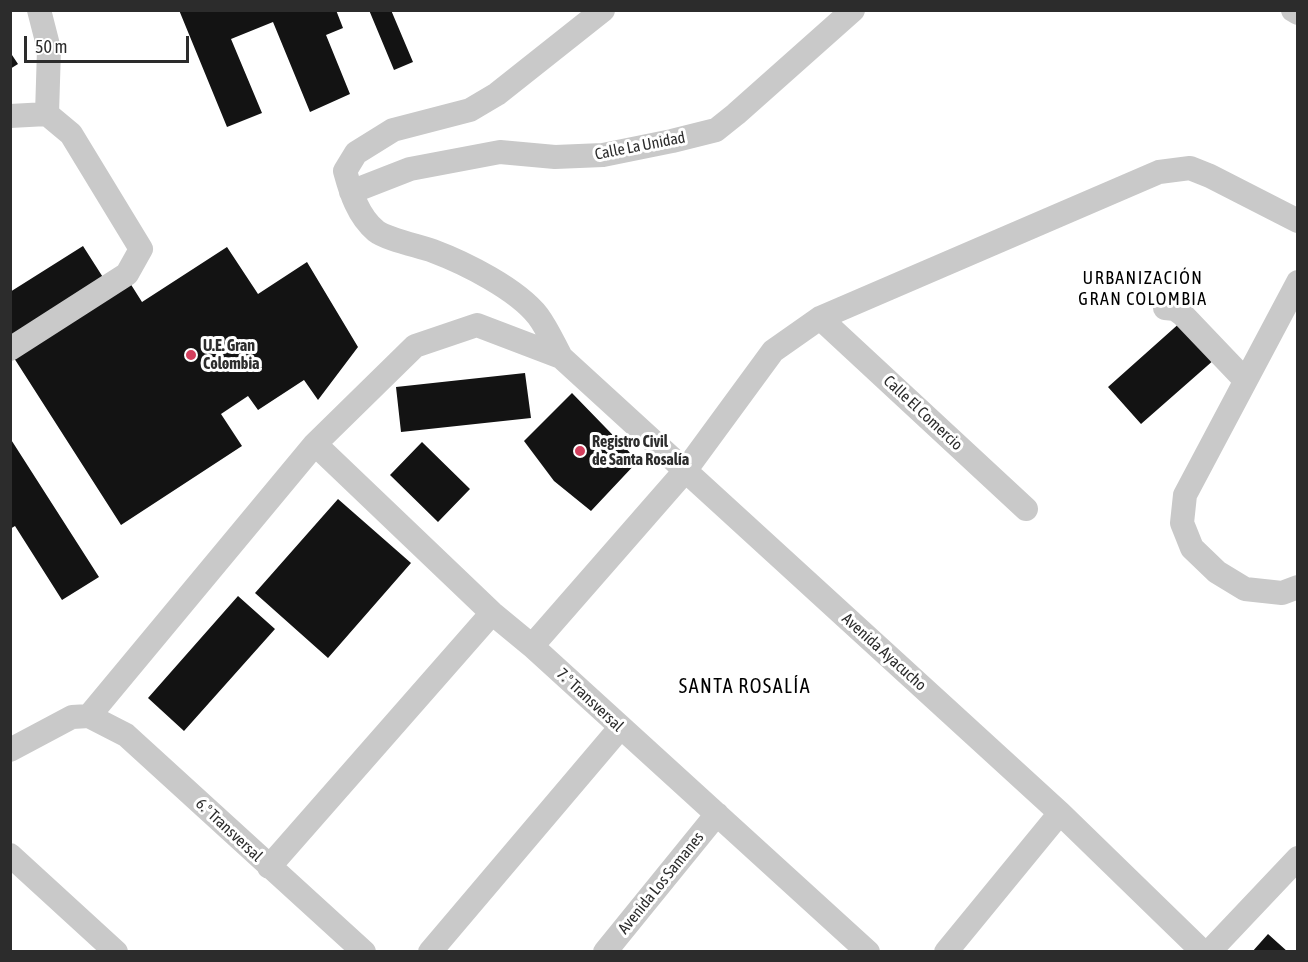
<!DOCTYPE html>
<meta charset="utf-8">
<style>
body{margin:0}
#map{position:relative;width:1308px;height:962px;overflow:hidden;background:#fff;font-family:"Asap Condensed",sans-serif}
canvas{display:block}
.frame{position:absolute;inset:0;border:12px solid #2c2c2c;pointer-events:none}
.scale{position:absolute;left:24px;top:36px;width:165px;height:27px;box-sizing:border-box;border:3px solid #2c2c2c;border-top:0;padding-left:8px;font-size:18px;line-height:21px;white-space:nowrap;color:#2c2c2c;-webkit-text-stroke:4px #fff;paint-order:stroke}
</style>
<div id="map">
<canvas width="1308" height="962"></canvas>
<div class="frame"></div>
<div class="scale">50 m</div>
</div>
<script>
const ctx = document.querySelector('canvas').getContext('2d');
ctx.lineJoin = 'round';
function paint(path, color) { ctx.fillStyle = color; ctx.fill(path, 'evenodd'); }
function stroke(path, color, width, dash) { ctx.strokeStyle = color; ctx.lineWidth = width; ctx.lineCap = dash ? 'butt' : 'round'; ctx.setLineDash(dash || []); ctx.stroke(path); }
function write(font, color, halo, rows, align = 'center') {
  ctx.font = font + ' "Asap Condensed",sans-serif'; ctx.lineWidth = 6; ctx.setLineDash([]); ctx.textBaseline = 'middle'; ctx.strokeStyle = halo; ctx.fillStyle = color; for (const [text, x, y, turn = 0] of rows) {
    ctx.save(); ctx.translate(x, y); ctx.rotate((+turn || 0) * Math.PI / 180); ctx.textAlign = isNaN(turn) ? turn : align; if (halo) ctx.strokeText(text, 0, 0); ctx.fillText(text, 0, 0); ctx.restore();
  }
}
const building = new Path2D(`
 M179,10h157l7,18 -17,7 24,59 -40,18 -37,-90 -42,17 31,74 -35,14z
 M369,10h22l22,52 -19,8z
 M10,52l8,12 -8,5z
 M83,246l23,36 -96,54v-44z
 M227,247l31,47 49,-32 51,85 -40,53 -14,-20 -46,30 -10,-14 -27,18 21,32 -121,79 -107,-167 116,-75 12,19z
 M1182,321l33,38 -74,65 -33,-37z
 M525,373l6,45 -130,14 -5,-45z
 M572,393l66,68 -47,50 -37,-30 -30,-40z
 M10,438l89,139 -37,23 -47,-74 -5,3z
 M422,442l48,47 -32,33 -48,-47z
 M338,499l73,64 -83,95 -73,-65z
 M238,596l37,33 -91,102 -36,-33z
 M1268,934l20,18h-36z`);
const minor = new Path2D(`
 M603,10l-106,84 -27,16 -77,20 -37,23 -11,18c6,22 13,45 31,60 10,8 43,15 57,20 32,12 84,38 105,65 9,12 16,28 23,41l499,456 143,139
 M1293,10l5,3
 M10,116l37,-2
 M351,192l59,-23 90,-17 55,5 48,-2 69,-14 44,-11 20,-16 117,-104
 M1298,282l-113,213 -3,28 10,25 25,24 28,17 37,4 16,-6
 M1165,308l10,1 8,6 62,65
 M820,318l206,191
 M10,349l117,-75 14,-25 -70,-115 -24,-20 2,-65 -10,-39
 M315,444l177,169 40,33 336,306
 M532,646l153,-175 88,-120 47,-33 339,-146 31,-4 20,8 88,45
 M89,716l37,19 238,217
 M10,750l62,-33 17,-1 226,-272 100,-98 62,-21 84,32
 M10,855l106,97
 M269,867l223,-254
 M430,952l190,-224
 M605,952l112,-138
 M946,952l114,-139
 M1209,952l89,-94`);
const markers = [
 [191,355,6,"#d33f5d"],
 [580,451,6,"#d33f5d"]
];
const streetNames = [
 ["Calle La Unidad",640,146,-11],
 ["Calle El Comercio",923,413,43],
 ["Avenida Ayacucho",884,652,42],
 ["7.° Transversal",590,700,43],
 ["6.° Transversal",229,830,43],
 ["Avenida Los Samanes",661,883,-51]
];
const poiNames = [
 ["U.E. Gran",203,346],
 ["Colombia",203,364],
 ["Registro Civil",592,442],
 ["de Santa Rosalía",592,460]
];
const neighbourhoodNames = [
 ["URBANIZACIÓN",1143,278],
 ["GRAN COLOMBIA",1143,299]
];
const quarterNames = [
 ["SANTA ROSALÍA",745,687]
];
paint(building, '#131313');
stroke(minor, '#c9c9c9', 24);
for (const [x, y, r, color] of markers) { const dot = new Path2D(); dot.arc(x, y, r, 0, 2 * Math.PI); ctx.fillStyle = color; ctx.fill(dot); stroke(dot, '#fff', 2); }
write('16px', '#2c2c2c', '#fff', streetNames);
write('bold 16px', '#2c2c2c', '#fff', poiNames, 'left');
ctx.letterSpacing = '1.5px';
write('18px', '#000', '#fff', neighbourhoodNames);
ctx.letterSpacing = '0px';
ctx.letterSpacing = '1.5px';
write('20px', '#000', '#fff', quarterNames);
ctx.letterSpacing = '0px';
</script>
